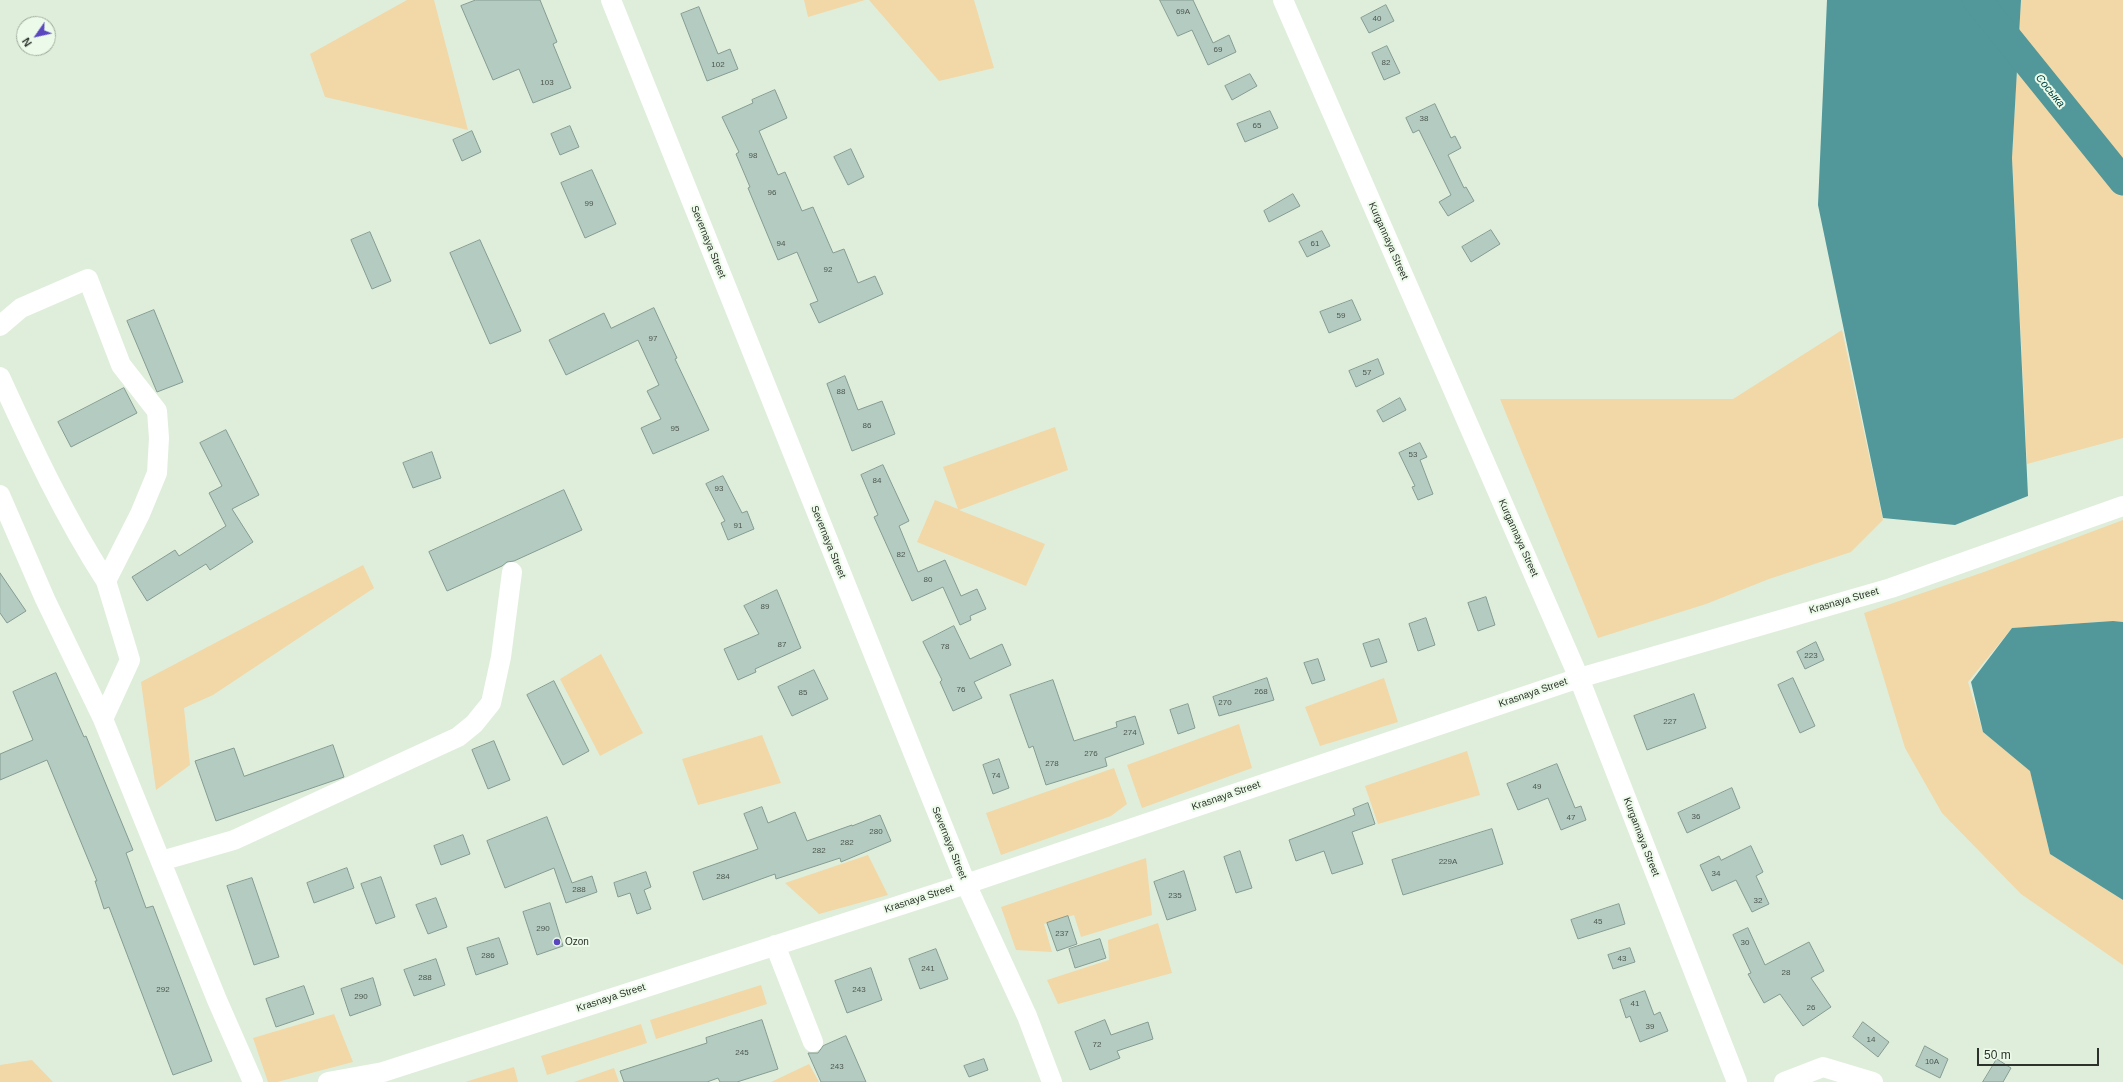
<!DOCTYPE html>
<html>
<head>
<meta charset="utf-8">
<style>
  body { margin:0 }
  #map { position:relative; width:2123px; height:1082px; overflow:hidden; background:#dfeedb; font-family:Helvetica,sans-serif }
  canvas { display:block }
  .north { position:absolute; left:16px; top:16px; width:40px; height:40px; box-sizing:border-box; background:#ecfbe9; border:1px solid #9fab9d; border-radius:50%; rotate:236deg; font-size:11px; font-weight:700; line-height:16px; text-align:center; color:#2c322b }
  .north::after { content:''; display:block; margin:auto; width:14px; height:18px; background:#5a47bf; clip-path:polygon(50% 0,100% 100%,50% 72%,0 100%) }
  .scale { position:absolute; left:1977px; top:1048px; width:122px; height:18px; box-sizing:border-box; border:2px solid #2c322b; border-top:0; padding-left:5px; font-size:12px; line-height:14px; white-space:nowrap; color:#2c322b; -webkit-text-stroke:3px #ecfbe9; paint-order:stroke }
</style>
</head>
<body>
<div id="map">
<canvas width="2123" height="1082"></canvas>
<div class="north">N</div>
<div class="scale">50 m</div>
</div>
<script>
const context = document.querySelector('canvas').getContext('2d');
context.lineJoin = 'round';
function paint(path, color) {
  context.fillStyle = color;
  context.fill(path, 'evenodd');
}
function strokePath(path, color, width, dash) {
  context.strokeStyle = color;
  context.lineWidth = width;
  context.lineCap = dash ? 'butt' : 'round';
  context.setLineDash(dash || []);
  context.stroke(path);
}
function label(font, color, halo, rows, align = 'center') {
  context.font = font + ' Helvetica,sans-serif';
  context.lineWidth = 4;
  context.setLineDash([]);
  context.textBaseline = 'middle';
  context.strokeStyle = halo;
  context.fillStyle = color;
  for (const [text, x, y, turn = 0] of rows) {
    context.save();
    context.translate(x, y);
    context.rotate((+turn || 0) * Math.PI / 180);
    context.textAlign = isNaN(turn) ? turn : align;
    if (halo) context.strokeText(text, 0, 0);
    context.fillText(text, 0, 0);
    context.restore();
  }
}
paint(new Path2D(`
  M407,0h27l34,130 -143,-33 -15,-43z
  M804,0h61l-57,17z
  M869,0h105l20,68 -55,13z
  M2021,0h102v438l-96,26 -15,-307z
  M1842,330l41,190 -32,32 -82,27 -63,25 -108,34 -98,-239h233z
  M1055,427l13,43 -109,40 86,34 -19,42 -109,-44 18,-42 23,9 -15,-42z
  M2123,520v102l-10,-1 -101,7 -44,54 15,50 47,38 20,84 73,46v65l-102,-71 -79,-81 -37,-65 -41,-135 120,-41z
  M363,565l11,23 -161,107 -29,13 6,57 -34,25 -15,-108z
  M601,654l42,79 -43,23 -40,-77z
  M1384,678l14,44 -78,24 -15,-39z
  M1239,724l13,44 -110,40 -15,-43z
  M762,735l19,48 -83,22 -16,-46z
  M1467,751l13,44 -102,29 -13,-38z
  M1114,768l13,36 -16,12 -110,39 -15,-42z
  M868,855l20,40 -69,19 -34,-31z
  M1146,858l6,57 -71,22 -7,-22 -30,9 8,28 -36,-2 -15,-43z
  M1158,923l14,50 -114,31 -11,-24 62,-20 -1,-20z
  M761,985l6,19 -111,35 -6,-19z
  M334,1014l19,48 -76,20h-9l-15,-44z
  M641,1024l6,19 -100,32 -6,-19z
  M32,1060l21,22h-53v-17z
  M809,1064l10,18h-48z
  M514,1067l4,15h-53z
  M614,1068l5,14h-45z`), '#f2d7a7');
paint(new Path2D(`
  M1827,0h194l-9,158 16,338 -73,29 -72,-7 -65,-313z
  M2113,621l10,1v278l-73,-46 -20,-83 -47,-39 -12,-50 41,-54z`), '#529799');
strokePath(new Path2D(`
  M1977,0l146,181`), '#529799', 29);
const building = new Path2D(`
  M476,0h64l17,42 -4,2 18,44 -38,15 -14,-34 -26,11 -32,-74z
  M1160,0h33l20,43 16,-8 7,17 -28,13 -16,-35 -14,6z
  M1386,5l8,16 -25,12 -8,-15z
  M699,7l19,47 12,-5 8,20 -31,12 -26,-67z
  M1387,46l13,27 -16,7 -12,-27z
  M1250,74l7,12 -25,14 -7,-14z
  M775,90l12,28 -28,13 19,44 7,-3 17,39 11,-4 20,46 11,-4 14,34 17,-7 8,18 -64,29 -9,-19 8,-3 -21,-49 -19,8 -30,-72 2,-1 -14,-33 3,-2 -17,-35 31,-14 -1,-3z
  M1435,104l16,34 4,-2 6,12 -13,7 16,33 2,-1 8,14 -26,15 -9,-14 12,-7 -32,-65 -6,3 -7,-15z
  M1270,111l8,17 -33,14 -8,-18z
  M570,126l9,21 -19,8 -9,-21z
  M472,131l9,21 -19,9 -9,-21z
  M851,149l13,28 -16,8 -14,-28z
  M592,170l24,54 -31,14 -24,-55z
  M1293,194l7,12 -31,16 -5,-11z
  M1491,230l9,14 -29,18 -9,-15z
  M1322,231l8,15 -23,11 -8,-15z
  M370,232l21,49 -19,8 -21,-49z
  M480,240l41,91 -31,13 -40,-91z
  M1352,300l9,20 -32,13 -9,-21z
  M654,308l23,50 -2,1 34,71 -56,24 -12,-26 20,-9 -14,-28 12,-6 -21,-45 -72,35 -17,-35 55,-27 7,15z
  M154,310l29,72 -26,10 -30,-71z
  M1378,359l6,15 -28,13 -7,-16z
  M845,376l13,34 24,-9 13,33 -43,17 -25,-67z
  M124,388l13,25 -66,34 -13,-25z
  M1400,398l6,12 -23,12 -6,-11z
  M226,430l33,65 -27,14 21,33 -43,28 -4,-6 -59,37 -15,-24 43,-27 4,6 47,-30 -17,-33 13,-7 -22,-43z
  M1420,443l7,14 -7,3 13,34 -15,6 -6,-13 3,-1 -16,-33z
  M432,452l9,26 -28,10 -10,-25z
  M883,465l26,56 -10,5 19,46 27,-12 16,36 16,-7 9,20 -16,7 1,4 -11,5 -17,-38 -31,14 -38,-84 4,-2 -17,-40z
  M723,476l19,37 5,-2 7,18 -26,11 -7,-17 4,-2 -19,-37z
  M564,490l18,40 -68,31 -7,1 -5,4 -55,25 -18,-39z
  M0,573l26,38 -19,12 -7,-10z
  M777,590l24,58 -46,21 1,3 -18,8 -14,-31 35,-15 -15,-28z
  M1486,597l9,28 -17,6 -10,-28z
  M1426,618l9,27 -17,6 -9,-27z
  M954,626l16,33 32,-15 9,21 -37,17 8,16 -29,13 -13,-29 2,-2 -19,-38z
  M1379,639l8,23 -16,5 -8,-23z
  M1816,642l8,18 -19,9 -8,-17z
  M1318,659l7,21 -13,4 -8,-21z
  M814,670l14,29 -36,17 -14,-29z
  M56,673l28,64 2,-1 47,114 -7,3 20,55 7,-2 59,155 -39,14 -64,-168 -5,2 -9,-28h2l-50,-121 -47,20v-26l33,-14 -20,-48z
  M1267,678l7,22 -55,16 -6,-19z
  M1793,678l22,48 -15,7 -22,-48z
  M1053,680l21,61 43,-14 -1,-5 19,-6 9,28 -39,14 2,8 -61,19 -13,-39 -4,2 -19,-53z
  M554,681l35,70 -26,14 -36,-70z
  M1694,694l12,34 -59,22 -13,-34z
  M1188,704l7,24 -17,6 -8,-24z
  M494,741l16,39 -22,9 -16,-39z
  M333,745l11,32 -128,44 -21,-60 39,-13 10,28z
  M999,759l10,29 -16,6 -10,-29z
  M1557,764l18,44 6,-2 5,14 -25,10 -13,-32 -30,12 -11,-26z
  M1732,788l8,20 -53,25 -9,-20z
  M1368,803l7,21 -23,8 11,32 -31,10 -8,-23 -28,10 -7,-21 66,-25 -2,-6z
  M762,807l6,16 27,-11 12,29 45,-16v1l28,-11 11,26 -50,21 -1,-4 -64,21 -1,-5 -72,26 -10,-28 65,-23 -14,-35z
  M547,817l25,66 20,-7 5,16 -31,11 -12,-35 -49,20 -18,-47z
  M1492,829l11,35 -100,31 -11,-35z
  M463,835l7,19 -29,11 -7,-19z
  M1751,846l12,26 -7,4 13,28 -17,8 -16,-32 -24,11 -12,-26 19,-9 2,4z
  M1240,851l12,37 -16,5 -12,-36z
  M347,868l7,20 -40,15 -7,-20z
  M1184,871l12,39 -29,10 -13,-38z
  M646,872l5,15 -7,3 7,19 -14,5 -7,-21 -12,4 -4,-14z
  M381,877l14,40 -19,7 -15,-40z
  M252,878l27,79 -25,8 -27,-79z
  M436,898l11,29 -19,7 -12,-29z
  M550,903l13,43 -26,9 -14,-43z
  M1619,904l6,20 -47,15 -7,-19z
  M1068,916l9,28 -20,7 -10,-28z
  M1748,928l17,37 44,-23 15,29 -13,7 20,29 -28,19 -23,-32 -16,9 -16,-29 3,-1 -18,-38z
  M499,938l9,26 -32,11 -9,-27z
  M1100,939l6,19 -31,10 -6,-19z
  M1630,948l5,14 -22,7 -5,-14z
  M936,949l12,30 -28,10 -11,-30z
  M436,959l9,26 -31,11 -10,-26z
  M871,968l11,32 -35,13 -12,-32z
  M373,978l8,27 -31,11 -9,-27z
  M304,986l10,28 -38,13 -10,-28z
  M1645,991l9,24 6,-3 8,19 -28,11 -10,-26 -4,2 -6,-18z
  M762,1020l16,49 -41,13h-17l-2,-4 -11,4h-83l-4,-11 87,-28 -1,-5z
  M1105,1020l6,15 37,-13 5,17 -36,12 3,7 -30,12 -15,-38z
  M1863,1022l26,20 -11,15 -25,-20z
  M846,1036l20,46h-45l-13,-29h10l5,-7z
  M1925,1046l23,13 -8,19 -24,-12z
  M984,1059l4,11 -19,7 -5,-11z
  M1997,1059l14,9 -8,14h-20z`);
paint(building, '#b3cbc1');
strokePath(building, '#859c92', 1);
strokePath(new Path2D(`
  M611,0l355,884 61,132 25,66
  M1283,0l296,678 158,404
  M0,326l21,-18 67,-29 33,86 36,46 2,27 -2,35 -17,41 -34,67 24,79 -27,59
  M0,377c32,70 64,139 106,204
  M0,495l45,104 58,120 114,281 36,82
  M161,861l73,-21 224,-103 16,-13 17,-21 10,-46 11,-85
  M775,945l38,97
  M328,1082l55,-10 583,-188 613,-206 312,-90 232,-82
  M1784,1082l39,-15 50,15`), '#fff', 20);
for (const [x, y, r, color] of [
  [557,942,4,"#5a47bf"]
]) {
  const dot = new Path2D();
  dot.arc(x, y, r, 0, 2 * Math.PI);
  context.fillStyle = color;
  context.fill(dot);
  strokePath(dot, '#ecfbe9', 1.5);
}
label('8px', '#4e5850', null, [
  ["69А",1183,12],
  ["40",1377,19],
  ["69",1218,50],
  ["82",1386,63],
  ["102",718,65],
  ["103",547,83],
  ["38",1424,119],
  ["65",1257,126],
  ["98",753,156],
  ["96",772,193],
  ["99",589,204],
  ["94",781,244],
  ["61",1315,244],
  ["92",828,270],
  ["59",1341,316],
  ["97",653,339],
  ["57",1367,373],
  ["88",841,392],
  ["86",867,426],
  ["95",675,429],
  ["53",1413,455],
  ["84",877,481],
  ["93",719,489],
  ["91",738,526],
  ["82",901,555],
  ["80",928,580],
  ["89",765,607],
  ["87",782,645],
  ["78",945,647],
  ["223",1811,656],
  ["76",961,690],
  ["268",1261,692],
  ["85",803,693],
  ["270",1225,703],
  ["227",1670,722],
  ["274",1130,733],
  ["276",1091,754],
  ["278",1052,764],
  ["74",996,776],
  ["49",1537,787],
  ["36",1696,817],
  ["47",1571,818],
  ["280",876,832],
  ["282",847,843],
  ["282",819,851],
  ["229А",1448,862],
  ["34",1716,874],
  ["284",723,877],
  ["288",579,890],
  ["235",1175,896],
  ["32",1758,901],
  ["45",1598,922],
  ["290",543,929],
  ["237",1062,934],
  ["30",1745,943],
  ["286",488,956],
  ["43",1622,959],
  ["241",928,969],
  ["28",1786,973],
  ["288",425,978],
  ["292",163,990],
  ["243",859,990],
  ["290",361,997],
  ["41",1635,1004],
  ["26",1811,1008],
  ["39",1650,1027],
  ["14",1871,1040],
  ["72",1097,1045],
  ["245",742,1053],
  ["10А",1932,1062],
  ["243",837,1067]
]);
label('10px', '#2c322b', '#ecfbe9', [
  ["Kurgannaya Street",1388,241,66],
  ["Severnaya Street",708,242,68],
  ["Kurgannaya Street",1518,538,66],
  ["Severnaya Street",828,542,68],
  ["Krasnaya Street",1844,601,-16],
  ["Krasnaya Street",1533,693,-19],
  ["Krasnaya Street",1226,796,-19],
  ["Kurgannaya Street",1641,837,69],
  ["Severnaya Street",949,843,68],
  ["Krasnaya Street",919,899,-18],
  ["Krasnaya Street",611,998,-18]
]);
label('10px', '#2c322b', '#ecfbe9', [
  ["Ozon",565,942]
], 'left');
label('italic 11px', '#004345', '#ecfbe9', [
  ["Сосыка",2050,91,51]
]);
</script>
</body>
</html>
